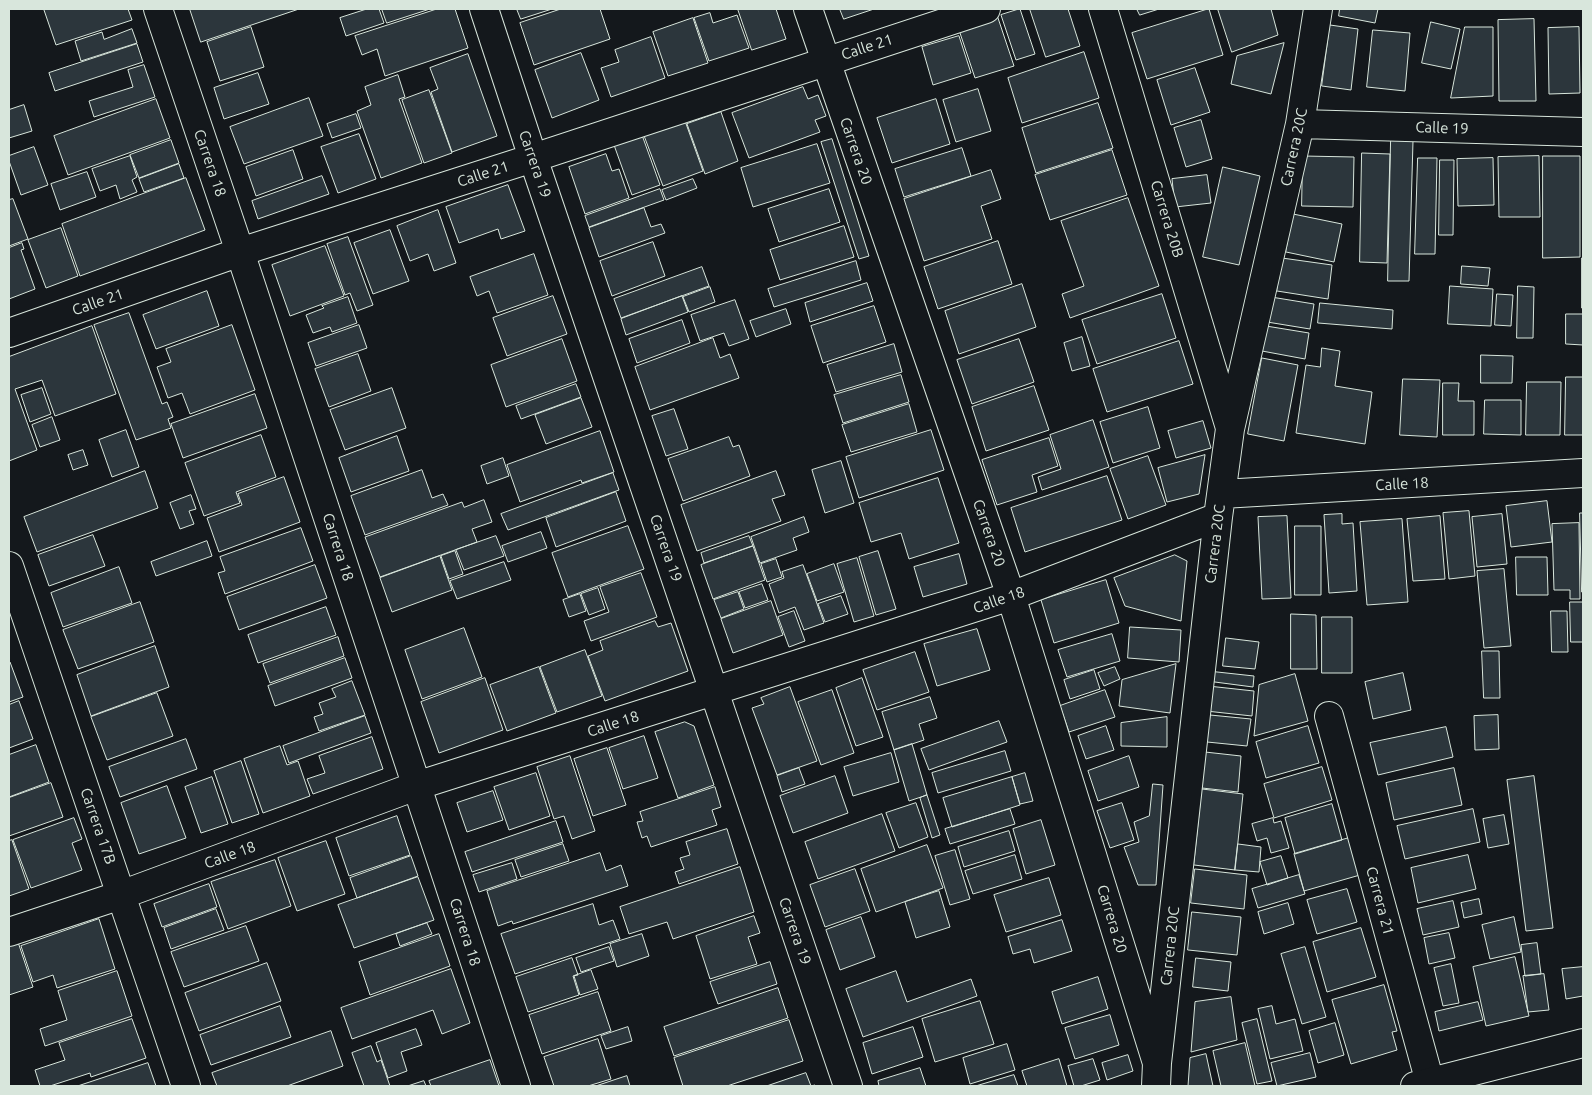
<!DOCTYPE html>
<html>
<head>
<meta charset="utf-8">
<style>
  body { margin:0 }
  #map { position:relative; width:1592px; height:1095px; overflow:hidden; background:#14181c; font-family:Ubuntu,sans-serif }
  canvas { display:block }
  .frame { position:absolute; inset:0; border:10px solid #d8e6dc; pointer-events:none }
</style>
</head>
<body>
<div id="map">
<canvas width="1592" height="1095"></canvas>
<div class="frame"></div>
</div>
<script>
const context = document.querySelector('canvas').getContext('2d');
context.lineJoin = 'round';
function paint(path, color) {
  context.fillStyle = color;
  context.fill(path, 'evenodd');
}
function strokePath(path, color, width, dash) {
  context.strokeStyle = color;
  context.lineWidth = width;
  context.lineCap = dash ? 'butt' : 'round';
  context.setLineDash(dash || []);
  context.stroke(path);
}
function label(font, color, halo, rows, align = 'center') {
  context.font = font + ' Ubuntu,sans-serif';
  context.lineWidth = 4;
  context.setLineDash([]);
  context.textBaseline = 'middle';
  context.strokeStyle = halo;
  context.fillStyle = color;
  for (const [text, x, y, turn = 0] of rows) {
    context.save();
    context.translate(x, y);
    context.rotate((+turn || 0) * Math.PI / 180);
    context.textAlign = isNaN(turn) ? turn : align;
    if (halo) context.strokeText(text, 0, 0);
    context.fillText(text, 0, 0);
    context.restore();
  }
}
const building = new Path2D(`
  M47,9h81l4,11 -76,25 -12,-35z
  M190,9h109l-98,33z
  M367,9h12l5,14 -38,13 -6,-18z
  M382,9h48l-43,14z
  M437,9h18l13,39 -83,28 -8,-27 -15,6 -7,-19z
  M517,9h35l-31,10z
  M561,9h39l10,30 -76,26 -14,-42z
  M738,9h38l10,30 -34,11z
  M840,9h34l-30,10z
  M1020,9l15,45 -19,6 -15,-45z
  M1030,9h38l12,37 -34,11z
  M1137,9h22l-19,6z
  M1209,9l14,46 -76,24 -15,-46z
  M1218,9h53l7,26 -46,17z
  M1340,9h38l-3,14 -36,-7z
  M710,13l3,10 24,-8 12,33 -40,13 -15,-43z
  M997,15l17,51 -39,12 -17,-51z
  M693,18l15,45 -40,13 -15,-44z
  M1534,19l2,82h-37l-1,-81z
  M1431,22l29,7 -9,40 -29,-6z
  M1330,25l28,4 -7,61 -29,-4z
  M251,27l13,40 -44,14 -13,-39z
  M1465,27h28v69l-42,2z
  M1579,27l1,66 -31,1 -1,-66z
  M132,29l5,14 -56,18 -6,-20 27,-9 2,7z
  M1373,30l37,3 -5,58 -38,-4z
  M959,36l12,37 -38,12 -11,-38z
  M651,37l14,41 -54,19 -10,-29 18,-6 -4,-12z
  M1284,43l-13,51 -40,-10 6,-28z
  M137,44l6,18 -88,29 -6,-18z
  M1084,52l15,46 -77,25 -14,-45z
  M581,53l18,47 -47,18 -17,-48z
  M468,54l29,82 -45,16 -21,-60 7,-3 -8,-21z
  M144,65l11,32 -61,20 -5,-16 44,-14 -5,-17z
  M1195,68l15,44 -39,13 -14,-45z
  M258,73l11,31 -45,15 -10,-31z
  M398,75l7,22 -6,2 23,64 -41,15 -24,-67 14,-6 -6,-18z
  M803,87l5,12 10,-4 8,21 -11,4 5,12 -71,26 -17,-45z
  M978,89l13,42 -35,11 -13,-42z
  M429,90l23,63 -28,10 -22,-63z
  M309,98l14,38 -79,28 -14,-37z
  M156,99l14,39 -102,37 -14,-39z
  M936,99l14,45 -58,19 -15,-45z
  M1098,103l15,45 -77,25 -14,-45z
  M24,105l8,26 -23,7v-28z
  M721,112l17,49 -33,13 -18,-50z
  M356,114l5,14 -29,10 -5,-14z
  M684,118l19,53 -40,15 -20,-53z
  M1201,120l11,39 -26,8 -12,-39z
  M359,134l17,45 -38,14 -17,-46z
  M642,135l18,50 -28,10 -18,-50z
  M832,139l37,117 -10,3 -38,-117z
  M171,140l8,23 -40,15 -9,-23z
  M1391,140l22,1 -4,140h-21z
  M817,144l13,39 -77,24 -12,-39z
  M34,147l14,38 -27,10 -12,-34v-5z
  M962,148l9,28 -67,21 -9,-28z
  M293,150l10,29 -47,17 -10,-29z
  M1112,150l15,45 -77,25 -15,-45z
  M1362,153l28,1 -3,109 -27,-1z
  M606,154l6,17 7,-2 10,29 -44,16 -16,-47z
  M130,156l7,21 -5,3 5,12 -17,7 -4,-14 -16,6 -8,-22z
  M1303,156l51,1 -1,50 -51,-1z
  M1539,156l1,61h-41l-1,-60z
  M1543,156h37v101l-37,1z
  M1418,158h19l-2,96h-20z
  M1493,158l1,47 -36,1 -1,-47z
  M1440,160h14l-1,75h-14z
  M179,164l5,14 -40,14 -5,-13z
  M1223,167l37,9 -21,89 -36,-8z
  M991,170l10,29 -20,7 11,33 -68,22 -20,-62z
  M87,172l9,25 -36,13 -9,-26z
  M1207,175l4,28 -36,4 -3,-28z
  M322,176l7,18 -71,25 -6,-18z
  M186,178l19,52 -125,46 -18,-52z
  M693,179l4,9 -31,12 -4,-10z
  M508,185l17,46 -24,8 -3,-10 -39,14 -13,-36z
  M660,189l4,11 -75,27 -4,-11z
  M829,189l11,33 -61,20 -11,-33z
  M1128,198l31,88 -89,32 -8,-24 22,-8 -23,-65z
  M13,199l15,40 -19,7v-46z
  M644,208l7,19 10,-3 4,9 -66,24 -10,-29z
  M438,210l18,53 -22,8 -6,-17 -18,7 -13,-35z
  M1293,214l49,10 -8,38 -48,-10z
  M844,226l10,31 -74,23 -10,-30z
  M61,228l17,48 -32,12 -18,-48z
  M390,230l19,51 -36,13 -19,-51z
  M348,237l25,68 -16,6 -7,-18 -5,2 -18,-51z
  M998,241l14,43 -74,25 -14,-42z
  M653,242l12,34 -53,20 -12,-35z
  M22,243l2,6 -3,1 14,39 -26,10v-51z
  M325,246l19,50 -54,20 -18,-51z
  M534,254l14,41 -51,18 -8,-22 -12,5 -7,-19z
  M1282,258l50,7 -4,34 -51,-8z
  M1582,258h1v50h-1z
  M856,261l5,19 -87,27 -6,-18z
  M1462,266l28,2 -2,18 -27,-2z
  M702,267l7,19 -88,32 -7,-19z
  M867,283l6,18 -63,21 -5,-19z
  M1022,284l14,43 -77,27 -14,-43z
  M1450,286l43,3 -2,37 -43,-2z
  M1518,286l16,1 -1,51h-16z
  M710,287l5,15 -26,10 -6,-15z
  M207,291l12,35 -63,23 -13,-34z
  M1162,294l14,44 -79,26 -15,-44z
  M1497,294l16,1 -2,31 -16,-1z
  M553,296l14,38 -60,22 -14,-38z
  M682,296l6,16 -62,23 -5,-16z
  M348,297l9,26 -25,9 -2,-5 -17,6 -7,-18 18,-7 -2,-2z
  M1271,297l43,7 -4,25 -43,-7z
  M735,300l14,39 -20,7 -5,-13 -24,8 -9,-26z
  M1320,303l73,7 -1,19 -74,-6z
  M874,306l12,36 -63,21 -12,-37z
  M786,309l5,15 -35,13 -6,-16z
  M129,313l33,91 5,-2 6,15 -5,2 3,9 -35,12 -42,-115z
  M1566,314h17v31l-17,-1z
  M682,320l8,23 -53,20 -8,-24z
  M232,325l23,65 -65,24 -8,-21 -14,5 -11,-31 14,-5 -5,-13z
  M359,325l8,23 -51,18 -8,-23z
  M92,326l24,68 -61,22 -13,-36 -27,9 22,61 -28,11v-104z
  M1266,326l43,7 -4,26 -43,-8z
  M1082,337l8,29 -18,5 -8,-28z
  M713,338l7,20 10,-4 9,24 -89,32 -15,-43z
  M562,339l15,42 -71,26 -15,-42z
  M1019,339l15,43 -62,22 -15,-44z
  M1179,341l14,43 -86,28 -14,-43z
  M894,344l8,28 -66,20 -9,-27z
  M1322,348l18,3 -5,35 37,6 -7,52 -69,-11 10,-68 14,2z
  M358,354l13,37 -42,16 -14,-38z
  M1481,355l32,1 -1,27h-31z
  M1262,358l36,7 -14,76 -36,-7z
  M901,375l8,27 -66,21 -9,-28z
  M1566,377h17v58h-18z
  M1403,379l37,1 -3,57 -37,-2z
  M1527,382h34l-1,53h-34z
  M1443,383h16l-1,18h16v34h-31z
  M576,384l5,13 -60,22 -5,-13z
  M1034,386l15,44 -63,21 -14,-44z
  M42,388l9,26 -21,8 -9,-27z
  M392,388l14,40 -61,22 -15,-40z
  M255,394l12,34 -84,30 -12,-34z
  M581,398l11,29 -46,17 -11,-29z
  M1485,400h36v35l-37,-1z
  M909,404l8,28 -66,20 -9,-27z
  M1148,407l12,41 -47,15 -13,-41z
  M674,409l14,40 -22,7 -14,-40z
  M52,417l8,23 -20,7 -8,-22z
  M1093,420l16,47 -67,23 -4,-13 23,-8 -11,-34z
  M1203,421l8,27 -35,10 -8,-27z
  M126,430l13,37 -27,10 -13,-37z
  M931,430l13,40 -85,28 -13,-41z
  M600,431l14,41 -32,11 -1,-3 -61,22 -13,-37z
  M261,435l15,42 -40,15 4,11 -36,13 -19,-53z
  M397,436l12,35 -58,21 -12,-34z
  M729,437l4,10 6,-2 11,31 -67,25 -15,-42z
  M1049,438l9,28 -26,9 5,17 -40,13 -15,-45z
  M83,450l5,15 -15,5 -5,-15z
  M1205,455l-6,39 -32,8 -9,-34z
  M1148,456l18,49 -38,14 -18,-50z
  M503,458l6,18 -22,8 -6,-18z
  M841,461l13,42 -29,10 -13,-43z
  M422,470l10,28 11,-4 5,11 -83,30 -14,-39z
  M145,471l13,37 -121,44 -13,-35z
  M776,471l9,24 -13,4 9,22 -84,30 -16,-46z
  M613,473l6,17 -111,40 -7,-16z
  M1107,476l15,44 -97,32 -14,-44z
  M284,477l16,45 -81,30 -12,-34 35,-13 -4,-11z
  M938,478l21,65 -50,16 -8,-26 -30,9 -12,-39z
  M616,492l10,29 -70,26 -10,-29z
  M191,495l5,14 -7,2 5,13 -14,5 -10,-26z
  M484,500l8,22 -20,7 5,13 -97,35 -15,-40 97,-35 2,5z
  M1547,501l5,41 -41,5 -5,-41z
  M1469,511l6,65 -26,3 -6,-66z
  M1580,513h3v79h-1z
  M1342,514v10l11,-1 4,68 -28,2 -5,-78z
  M1502,514l5,50 -30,3 -5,-50z
  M1287,516l4,82 -29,1 -4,-82z
  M1440,516l5,63 -32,2 -6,-62z
  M804,517l5,15 -16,6 4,12 -37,13 -9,-26z
  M1402,519l6,83 -41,3 -7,-83z
  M1579,523l1,76h-10v-9h-16l-2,-66z
  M628,526l16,43 -76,28 -16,-44z
  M1295,526h26v69h-26z
  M301,528l12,33 -88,33 -7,-21 7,-2 -5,-14z
  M541,532l6,16 -39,14 -6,-16z
  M93,535l12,31 -56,20 -11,-31z
  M496,536l8,20 -40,14 -8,-20z
  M749,536l4,10 -49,17 -3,-10z
  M207,541l5,15 -56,20 -5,-14z
  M753,546l12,34 -52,19 -12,-34z
  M455,551l8,23 -14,5 -8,-23z
  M878,551l18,58 -20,6 -17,-58z
  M959,554l8,30 -44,13 -9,-30z
  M1175,555l12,6 -6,60 -56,-15 -11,-28z
  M440,556l12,34 -60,22 -12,-34z
  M1516,557h31l1,38h-31z
  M857,558l17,58 -20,6 -17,-58z
  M776,559l6,18 -15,5 -6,-18z
  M504,562l7,18 -54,19 -7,-18z
  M834,564l10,28 -27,9 -10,-27z
  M315,565l12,33 -88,32 -12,-33z
  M803,565l21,58 -20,7 -9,-23 -16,6 -10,-29 15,-6 -2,-6z
  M119,567l13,36 -69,24 -12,-34z
  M1504,569l7,77 -27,2 -7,-77z
  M641,573l16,44 -66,24 -7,-20 25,-9 -9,-25z
  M1106,580l13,43 -65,20 -13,-43z
  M762,584l6,16 -23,8 -6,-16z
  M598,588l7,21 -16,6 -8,-21z
  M738,592l6,17 -23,9 -7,-18z
  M580,594l6,17 -17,6 -6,-17z
  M841,596l7,18 -23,8 -7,-18z
  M771,601l12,34 -50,18 -12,-34z
  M140,602l14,40 -76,27 -15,-39z
  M1570,602h13v40h-12z
  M326,607l10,28 -78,28 -10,-28z
  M794,611l11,30 -16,6 -11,-30z
  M1551,611h16l1,41h-16z
  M1291,614l25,1 1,54h-26z
  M1322,617h30v56h-30z
  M655,621l3,6 13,-4 17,48 -83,30 -17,-45 15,-6 -3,-9z
  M1130,627l51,3 -2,32 -51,-4z
  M464,628l18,49 -60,22 -17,-49z
  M977,629l13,41 -53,16 -13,-42z
  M1112,634l8,27 -53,16 -9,-27z
  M338,637l6,19 -74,27 -7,-19z
  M1226,638l33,4 -4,27 -32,-3z
  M155,646l14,41 -78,29 -14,-41z
  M585,650l17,46 -45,16 -17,-45z
  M1482,651h17l1,47h-16z
  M915,652l14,40 -52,18 -14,-40z
  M345,658l7,20 -77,28 -7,-20z
  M9,662h1l13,35 -14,5z
  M1176,664l-6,49 -51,-7 3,-26z
  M539,667l17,46 -49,18 -17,-46z
  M1115,667l5,12 -16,7 -6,-13z
  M1094,670l6,19 -30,10 -6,-19z
  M1208,671l46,5 -1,11 -46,-6z
  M1403,673l8,37 -38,9 -8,-37z
  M1295,674l13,47 -54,15 5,-51z
  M485,678l18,52 -64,23 -18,-51z
  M862,678l21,59 -27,9 -20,-58z
  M352,681l13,34 -46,16 -5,-14 9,-3 -4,-11 17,-6 -4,-8z
  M1208,686l46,5 -2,25 -46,-5z
  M790,687l27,74 -40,14 -25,-67 12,-4 -3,-6z
  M832,690l22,63 -33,12 -23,-63z
  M1105,690l10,27 -46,15 -9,-26z
  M157,693l16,43 -66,24 -16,-43z
  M930,697l7,21 -18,6 5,16 -30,10 -12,-38z
  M19,701l14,38 -24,9v-43z
  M1210,715l41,4 -4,27 -40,-4z
  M1498,715l1,34 -24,1 -1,-34z
  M365,716l6,17 -82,30 -6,-17z
  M1167,717v30l-46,-1v-23z
  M999,721l8,21 -78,28 -8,-21z
  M685,722l9,4 20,59 -36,13 -23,-66z
  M1106,726l8,24 -28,9 -8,-23z
  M1308,726l11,37 -53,15 -10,-36z
  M1446,727l7,30 -75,18 -8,-32z
  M644,736l14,42 -35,11 -14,-41z
  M372,737l11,32 -70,25 -6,-15 18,-6 -6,-17z
  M186,739l11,30 -77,28 -11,-30z
  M912,744l15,51 -18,6 -15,-51z
  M36,745l13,37 -40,15v-42z
  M280,746l7,19 11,-4 12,35 -47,17 -19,-54z
  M607,748l19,57 -33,11 -19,-57z
  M1005,751l6,20 -73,22 -6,-20z
  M1205,752l36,4 -3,36 -36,-4z
  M891,753l8,29 -46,14 -9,-29z
  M570,756l25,75 -23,8 -8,-23 -10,3 -17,-52z
  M1129,756l10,31 -41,14 -10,-30z
  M241,761l18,53 -27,9 -18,-52z
  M1322,767l10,33 -58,18 -10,-34z
  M799,768l6,16 -23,8 -5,-16z
  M1454,768l8,37 -68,15 -8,-37z
  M536,773l14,43 -41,14 -15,-43z
  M1025,773l8,28 -13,3 -8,-27z
  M835,776l13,37 -55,20 -13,-37z
  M1534,776l19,152 -27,3 -19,-151z
  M212,777l16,47 -27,9 -16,-46z
  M1012,777l8,28 -68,22 -9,-29z
  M51,783l12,34 -54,19v-38z
  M1153,784l10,1 -7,100h-18l-14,-38 15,-5 -5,-20 15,-6z
  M167,786l19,52 -47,16 -18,-51z
  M715,787l6,20 -9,3 5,15 -66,22 -4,-11 -5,2 -5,-16 6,-1 -3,-9z
  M1202,789l41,5 -8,76 -41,-5z
  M493,791l10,29 -36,12 -10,-29z
  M927,795l13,40 -8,3 -12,-40z
  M916,803l12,34 -29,11 -13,-35z
  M1122,803l12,37 -24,8 -13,-37z
  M1332,804l10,36 -47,14 -10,-36z
  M1010,809l5,15 -65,20 -5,-15z
  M1473,809l7,33 -75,17 -8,-33z
  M882,814l13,37 -77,28 -13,-37z
  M1504,815l5,29 -21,4 -5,-29z
  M397,816l13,39 -61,21 -13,-38z
  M74,818l8,21 -10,4 10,27 -51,18 -18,-48z
  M1273,818l1,5 7,-2 8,27 -18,5 -4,-15 -10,3 -5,-17z
  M1041,820l14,45 -29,9 -13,-45z
  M556,821l7,21 -91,30 -7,-20z
  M727,829l11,35 -59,20 -4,-12 9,-3 -4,-11 10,-3 -4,-13z
  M1009,831l6,20 -51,16 -6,-20z
  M1349,838l11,37 -56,16 -10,-37z
  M12,840l17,49 -20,7v-55z
  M326,841l19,53 -48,17 -19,-53z
  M563,844l6,17 -48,16 -6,-17z
  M1238,844l23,3 -2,25 -24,-2z
  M927,845l16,43 -67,24 -15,-43z
  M955,850l15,49 -20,6 -15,-49z
  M600,853l6,18 15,-6 7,21 -115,38 -1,-3 -14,5 -11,-35z
  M1015,855l7,24 -49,15 -8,-23z
  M1468,855l8,34 -58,14 -7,-35z
  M411,856l7,20 -61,22 -7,-20z
  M1281,856l7,22 -21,7 -7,-23z
  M275,860l16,46 -63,23 -17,-47z
  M512,863l5,16 -38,13 -6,-17z
  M740,867l14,45 -81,27 -6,-17 -38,12 -9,-27z
  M855,869l15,42 -45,16 -15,-42z
  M1195,869l52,6 -3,34 -53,-6z
  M1299,875l6,19 -47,14 -6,-19z
  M418,877l16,43 -80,28 -16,-43z
  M1049,878l12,37 -55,17 -12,-37z
  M209,884l8,23 -55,20 -8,-23z
  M1347,889l10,33 -40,12 -10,-34z
  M939,891l11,36 -34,11 -11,-36z
  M1479,899l3,15 -18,4 -3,-15z
  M1453,901l6,26 -36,8 -6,-26z
  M1288,903l6,21 -30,10 -6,-22z
  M593,904l6,21 14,-5 7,19 -105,35 -14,-40z
  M216,909l8,21 -53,19 -7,-21z
  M1192,912l49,5 -4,38 -49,-5z
  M754,916l6,17 -12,4 9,27 -47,15 -14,-43z
  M861,917l14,40 -35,13 -14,-40z
  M1514,917l7,35 -31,7 -8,-34z
  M99,919l16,50 -58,19 -4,-13 -20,7 -12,-36z
  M1062,920l10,31 -38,12 -4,-14 -17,5 -5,-17z
  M427,923l5,11 -32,12 -4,-12z
  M246,926l13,35 -75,26 -13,-35z
  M1361,928l15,49 -49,15 -14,-50z
  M1449,933l6,25 -26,6 -5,-26z
  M439,934l11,32 -80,29 -11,-33z
  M642,934l7,22 -32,11 -7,-23z
  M18,942l15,45 -24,8v-49z
  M1537,943l4,31 -16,2 -4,-31z
  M609,947l5,14 -33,11 -5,-14z
  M1305,947l21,70 -24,7 -21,-70z
  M1515,957l14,59 -43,10 -13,-59z
  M572,958l6,17 -5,1 6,19 -51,17 -12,-35z
  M1196,958l35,4 -3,29 -35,-4z
  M770,962l7,22 -59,20 -8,-22z
  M267,963l14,38 -82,30 -14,-38z
  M1451,964l8,39 -16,3 -9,-38z
  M1583,967v29l-17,3 -4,-30z
  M451,969l19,54 -28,11 -9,-24 -81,29 -11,-31z
  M591,970l7,19 -18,6 -6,-19z
  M117,971l15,45 -87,30 -5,-17 27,-9 -9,-29z
  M896,971l11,31 64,-23 6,17 -114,41 -17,-48z
  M1544,974l5,36 -21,2 -5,-36z
  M1098,977l10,32 -46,15 -10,-32z
  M1384,985l13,46 -5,1 5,18 -46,14 -19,-64z
  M778,988l10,30 -114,38 -10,-29z
  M598,992l13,39 -69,23 -13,-39z
  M1231,997l6,43 -46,12 4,-50z
  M980,1001l14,43 -59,18 -13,-43z
  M1478,1002l5,18 -44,11 -4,-19z
  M280,1006l11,31 -80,28 -11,-30z
  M1272,1006l4,18 19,-5 8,32 -33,8 -12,-50z
  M1110,1015l9,30 -44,14 -10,-31z
  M132,1019l14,39 -55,19 -1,-4 -40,13h-10l-5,-16 30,-10 -6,-17z
  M1257,1019l15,62 -15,3 -15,-61z
  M789,1020l14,41 -76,25h-44l-9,-28z
  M1335,1023l9,32 -26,8 -9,-32z
  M628,1027l4,14 -26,8 -5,-13z
  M913,1027l10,30 -51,17 -9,-31z
  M416,1029l6,16 -21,7 6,19 -19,7 -12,-35z
  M331,1031l12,35 -56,20h-70l-5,-13z
  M598,1039l13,40 -23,7h-34l-10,-29z
  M1245,1043l10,43h-34l-8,-35z
  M1007,1044l8,26 -45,14 -7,-26z
  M371,1046l6,16 4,-2 9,26h-26l-12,-33z
  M1310,1053l6,24 -39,9 -6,-23z
  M1206,1054l7,32h-25l2,-28z
  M1128,1055l5,16 -26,9 -5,-17z
  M1059,1059l8,27h-40l-5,-15z
  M1093,1059l7,21 -19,6h-7l-6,-20z
  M490,1060l9,26h-68l-2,-5z
  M148,1063l8,23h-78z
  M920,1068l6,18h-47l-1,-5z
  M806,1073l5,13 4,-1v1h-48z
  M1014,1075l4,11h-42z
  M627,1076l3,10h-34z
  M424,1081l2,5h-18z`);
paint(building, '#2c363c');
strokePath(building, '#d8e6dc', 1);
const minor = new Path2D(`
  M158,9l82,243 276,834
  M484,9l49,149 315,928
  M808,9l203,587 146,467
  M1103,9l127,419
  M1300,124l283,8
  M9,333l231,-81 293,-94 453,-149
  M1222,494l361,-21
  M9,566l177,520
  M1329,716l102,370
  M9,932l112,-37 295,-109 595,-190 207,-79
  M1156,1086l1,-23 61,-546 12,-88 70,-305 18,-115`);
const major = new Path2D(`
  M1415,1086l168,-43`);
strokePath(minor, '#d8e6dc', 30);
strokePath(major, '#d8e6dc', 30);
strokePath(minor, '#14181c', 28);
strokePath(major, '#14181c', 28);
label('15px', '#d8e6dc', '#14181c', [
  ["Calle 21",867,47,-18],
  ["Calle 19",1442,128,2],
  ["Carrera 20C",1294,147,-78],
  ["Carrera 20",856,151,71],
  ["Carrera 18",210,163,71],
  ["Carrera 19",535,164,71],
  ["Calle 21",483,174,-18],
  ["Carrera 20B",1167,219,73],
  ["Calle 21",98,302,-19],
  ["Calle 18",1402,484,-3],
  ["Carrera 20",989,533,71],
  ["Carrera 20C",1215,544,-83],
  ["Carrera 18",338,547,72],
  ["Carrera 19",666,548,71],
  ["Calle 18",999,600,-19],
  ["Calle 18",613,724,-18],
  ["Carrera 17B",98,826,71],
  ["Calle 18",230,855,-20],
  ["Carrera 21",1380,901,75],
  ["Carrera 20",1112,919,73],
  ["Carrera 19",795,931,71],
  ["Carrera 18",465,932,72],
  ["Carrera 20C",1170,946,-84]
]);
</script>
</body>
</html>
